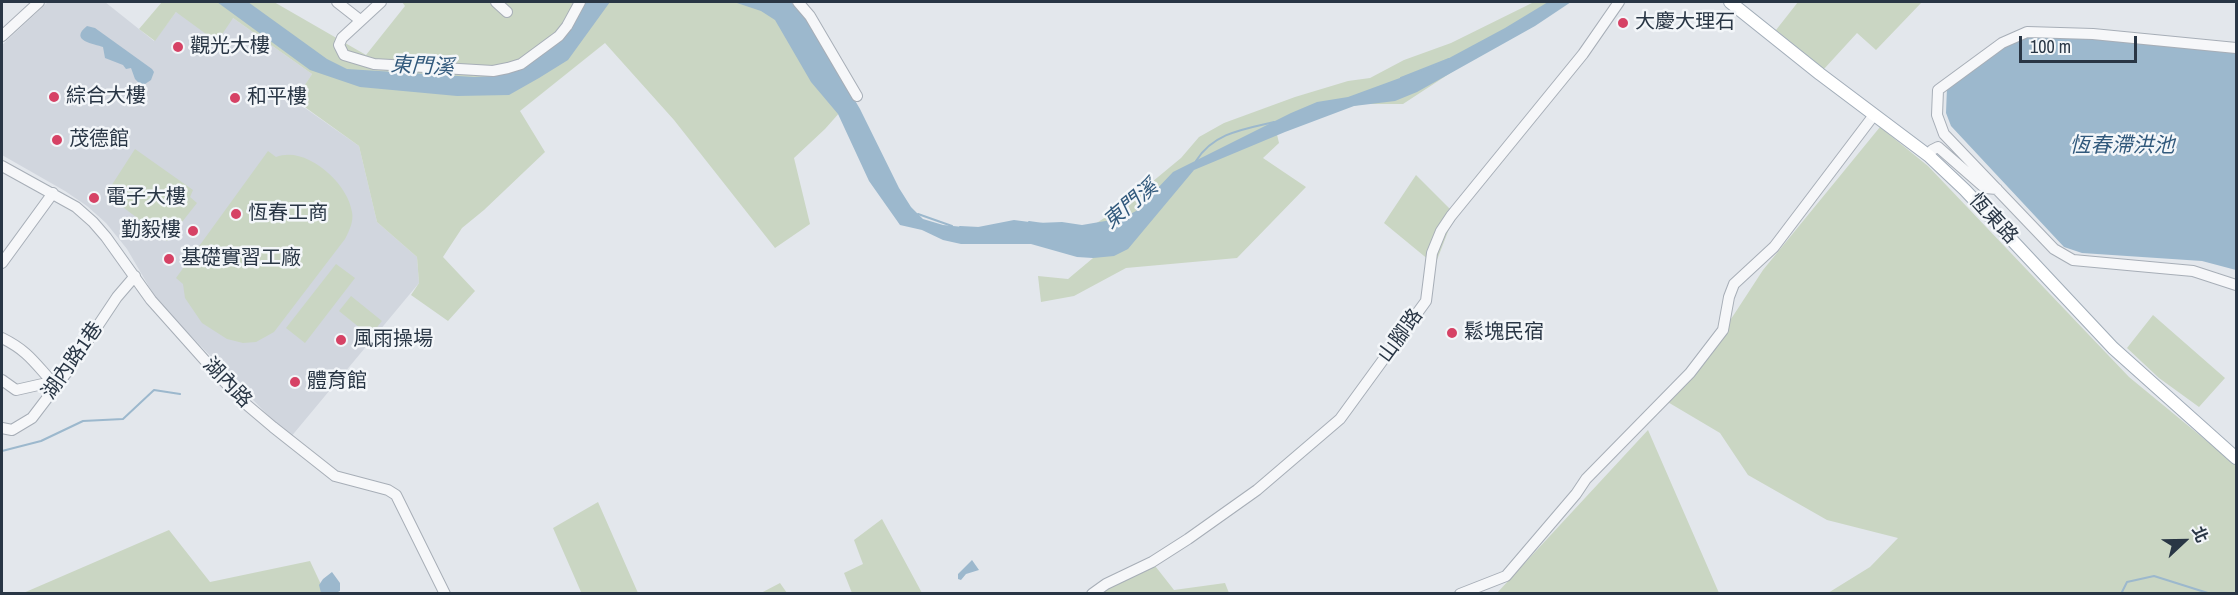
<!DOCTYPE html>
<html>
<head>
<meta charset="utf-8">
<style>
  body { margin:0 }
  #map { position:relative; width:2238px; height:595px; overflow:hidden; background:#e3e7ec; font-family:"Archivo Narrow","Noto Sans TC",sans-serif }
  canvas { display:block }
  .frame { position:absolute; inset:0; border:3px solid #293645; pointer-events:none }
  .north { position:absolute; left:2154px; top:511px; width:60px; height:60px; -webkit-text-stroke:4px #f3f6f9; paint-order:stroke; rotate:68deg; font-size:16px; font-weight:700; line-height:24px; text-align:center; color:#293645 }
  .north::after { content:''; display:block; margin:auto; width:21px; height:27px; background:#293645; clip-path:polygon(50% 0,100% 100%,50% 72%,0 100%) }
  .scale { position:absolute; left:2019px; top:36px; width:118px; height:27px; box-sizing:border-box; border:3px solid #293645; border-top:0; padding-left:8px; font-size:18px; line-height:21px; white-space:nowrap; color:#293645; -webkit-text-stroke:4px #f3f6f9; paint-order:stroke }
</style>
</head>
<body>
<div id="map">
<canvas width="2238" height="595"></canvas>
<div class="frame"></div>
<div class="north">北</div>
<div class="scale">100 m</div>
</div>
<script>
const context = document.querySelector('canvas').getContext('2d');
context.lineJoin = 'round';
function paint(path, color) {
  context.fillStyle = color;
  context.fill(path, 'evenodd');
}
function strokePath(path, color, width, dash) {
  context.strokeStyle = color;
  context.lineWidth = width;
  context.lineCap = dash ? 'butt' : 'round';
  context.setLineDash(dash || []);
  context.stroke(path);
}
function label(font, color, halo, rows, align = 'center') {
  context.font = font + ' "Archivo Narrow","Noto Sans TC",sans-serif';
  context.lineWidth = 5;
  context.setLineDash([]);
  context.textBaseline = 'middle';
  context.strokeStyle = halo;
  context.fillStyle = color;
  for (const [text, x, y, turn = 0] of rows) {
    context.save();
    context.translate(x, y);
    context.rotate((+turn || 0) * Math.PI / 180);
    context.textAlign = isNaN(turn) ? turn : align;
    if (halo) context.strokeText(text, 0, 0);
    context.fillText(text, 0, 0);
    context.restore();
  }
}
paint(new Path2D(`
  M48,2h57l49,39 22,-29 57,6 79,56 -17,27 64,45 18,76 40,35 2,26 -129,155 -132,-136 -31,-53 -21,-26 -19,-17 -22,-15 -63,-36v-110z`), '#d1d6de');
paint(new Path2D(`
  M162,2h112l92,53 39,-49 -3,-4h367l80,100 -24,27 -31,29 16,66 -35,24 -101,-128 -69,-77 -85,68 25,41 -61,58 -22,18 -19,29 32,34 -27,30 -37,-26 8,-12 -2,-26 -40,-35 -18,-76 -64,-46 17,-26 -79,-56 -16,24 -41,-30 -21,29 -16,-12z
  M1534,2h11l9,9 -99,59 -52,34h-40l-89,18 5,21 -16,15 43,29 -69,71 -111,10 -52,28 -33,6 -3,-26 30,3 37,-31 -10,-24 28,-18 58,-48 18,-21 25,-14 71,-26 53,-16 22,-3 34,-18 47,-17z
  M1798,2h124l-46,48 -19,-17 -33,36 -48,-39z
  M1880,127l48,39 201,211 107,88v128h-408l42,-26 28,-29 -71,-18 -79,-45 -28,-42 -54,-32 36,-43 31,-42 30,-46z
  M135,149l58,41 -3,7 7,6 -30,38 -61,-47z
  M268,151l8,6c30,-12 72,26 76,55 2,9 -3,19 -7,27l-71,93 -18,10 -13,1 -16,-4 -25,-16 -17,-25 -2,-14 -7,-6z
  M1416,175l41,41 -8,13 -14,36 -51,-42z
  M336,264l19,14 -50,65 -19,-15z
  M351,296l31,25 -12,15 -31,-25z
  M2153,315l72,63 -26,29 -40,-29 -32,-30z
  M1648,430l71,163h-222z
  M598,502l40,91h-58l1,-1 -28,-64z
  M882,519l40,74h-70l-8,-20 19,-9 -9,-24z
  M169,530l41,52 100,-21 15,32 -304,1z
  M1152,562l22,28 51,-7 4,10 -132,1z
  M780,583l7,10h-26z`), '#cad6c3');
paint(new Path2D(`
  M217,2h31l79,57 20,10 127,8 20,-1 54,-25 8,-8 26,-41h28l-42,58 -29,18 -30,17 -52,1 -97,-9 -50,-17z
  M734,2h57l17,19 52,88 39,79 12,19 12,12 20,6 30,3 41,-8 23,3 25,-1 20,3 41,-7 13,-7 37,-39 118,-59 26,-11 31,-5 90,-33 67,-36 43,-26h23l-36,24 -118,66 -22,9 -41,5 -69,26 -91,38 -66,79 -14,7 -21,2 -16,-1 -46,-13h-70l-18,-4 -21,-10 -22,-5 -31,-44 -31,-67 -27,-32 -36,-62 -14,-9z
  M87,26l8,2 57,41 2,3 -3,8 -9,6 -7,-7 -4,-11 -5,1 -3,-4 -18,-7 -2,-11c-8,-3 -35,-6 -16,-21z
  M2033,31l203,17v222l-34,-9 -120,-8 -18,-6 -113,-121 -5,-13 1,-26 67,-52z
  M972,560l7,10 -13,4 -5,6 -3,-1v-5z
  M332,572l8,11v8l-4,2h-15l-2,-8 4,-6z`), '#9cb8cd');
strokePath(new Path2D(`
  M1401,78l48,-19
  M1196,161c17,-28 48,-32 78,-39
  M918,214l34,12
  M1029,222l14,2
  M960,227l19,1
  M2,451l39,-10 42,-20 40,-2 31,-29 26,4
  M2121,594l6,-12 27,-6 57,18`), '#9cb8cd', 2);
const minor = new Path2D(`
  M337,2l23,18
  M381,2l-39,36 -3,7 5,10 30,9 119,7 15,-3 13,-4 38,-28 8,-10 13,-24
  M496,2l11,10
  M798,2l12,14 47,80
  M2,36l37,-34
  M2236,48l-143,-14 -66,-2 -25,11 -64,47 -1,25 7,19 110,115 19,11 120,11 43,14
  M1929,156l3,-6 6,-3 47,41 12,1
  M2,166l74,41 17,15 13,15 45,63 66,74 30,31 26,22 62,49 53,14 8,5 49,99
  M2,263l51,-70
  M2,338c28,14 33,26 54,48l-9,-3 -31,7 -14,-10
  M2,428l10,2 20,-12 35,-46 50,-75 18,-21
  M1092,594l14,-10 46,-22 36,-23 69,-49 83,-71 86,-118 6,-48 9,-22 10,-15 132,-162 36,-52
  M1460,594l46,-18 70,-82 10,-15 104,-106 33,-43 6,-33 5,-13 40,-37 100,-132`);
const major = new Path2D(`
  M1730,2l90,72 109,82 36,34 148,158 123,110`);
strokePath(minor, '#a7aeb7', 12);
strokePath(major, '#a1acb8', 14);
strokePath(minor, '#f6f7f9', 10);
strokePath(major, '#fff', 12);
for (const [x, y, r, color] of [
  [1623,23,6,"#d64265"],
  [178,47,6,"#d64265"],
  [54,97,6,"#d64265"],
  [235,98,6,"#d64265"],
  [57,140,6,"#d64265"],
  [94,198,6,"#d64265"],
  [236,214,6,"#d64265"],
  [193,231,6,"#d64265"],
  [169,259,6,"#d64265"],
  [1452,333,6,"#d64265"],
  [341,340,6,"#d64265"],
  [295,382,6,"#d64265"]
]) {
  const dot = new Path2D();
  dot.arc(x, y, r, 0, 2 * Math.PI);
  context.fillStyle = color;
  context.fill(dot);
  strokePath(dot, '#f3f6f9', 2);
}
label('20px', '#293645', '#f3f6f9', [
  ["大慶大理石",1635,23],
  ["觀光大樓",190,47],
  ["綜合大樓",66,97],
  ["和平樓",247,98],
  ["茂德館",69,140],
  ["電子大樓",106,198],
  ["恆春工商",248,214],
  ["勤毅樓",181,231,"right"],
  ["基礎實習工廠",181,259],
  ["鬆塊民宿",1464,333],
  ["風雨操場",353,340],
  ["體育館",307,382]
], 'left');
label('20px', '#293645', '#f3f6f9', [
  ["恆東路",1993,219,47],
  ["山腳路",1401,336,-54],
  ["湖內路1巷",73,361,-55],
  ["湖內路",227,383,46]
]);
label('italic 21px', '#31597c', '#f3f6f9', [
  ["東門溪",422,67,3],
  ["恆春滯洪池",2122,146],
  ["東門溪",1131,205,-40]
]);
</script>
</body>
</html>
